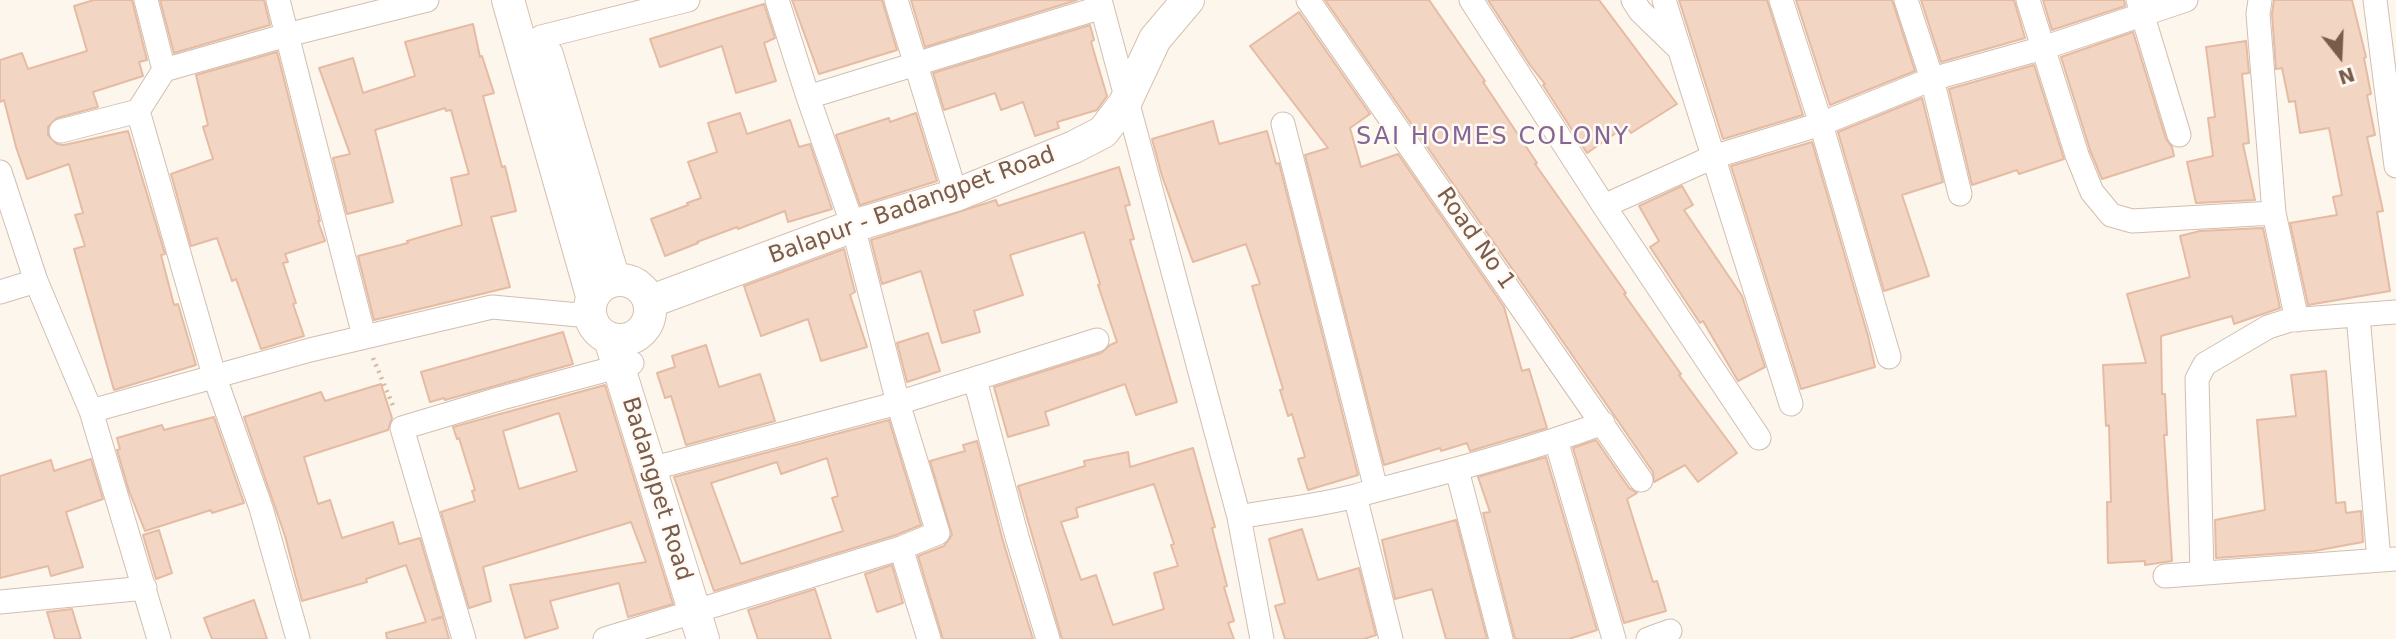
<!DOCTYPE html>
<html>
<head>
<meta charset="utf-8">
<style>
  body { margin:0 }
  #map { position:relative; width:2396px; height:639px; overflow:hidden; background:#fdf6ec; font-family:"DejaVu Sans",sans-serif }
  canvas { display:block }
  .north { position:absolute; left:2305px; top:21px; width:70px; height:70px; -webkit-text-stroke:5px #fffaf3; paint-order:stroke; rotate:162deg; font-size:19px; font-weight:700; line-height:28px; text-align:center; color:#7a5c4d }
  .north::after { content:''; display:block; margin:auto; width:24px; height:32px; background:#7a5c4d; clip-path:polygon(50% 0,100% 100%,50% 72%,0 100%) }
</style>
</head>
<body>
<div id="map">
<canvas width="2396" height="639"></canvas>
<div class="north">N</div>
</div>
<script>
const context = document.querySelector('canvas').getContext('2d');
context.lineJoin = 'round';
function paint(path, color) {
  context.fillStyle = color;
  context.fill(path, 'evenodd');
}
function strokePath(path, color, width, dash) {
  context.strokeStyle = color;
  context.lineWidth = width;
  context.lineCap = dash ? 'butt' : 'round';
  context.setLineDash(dash || []);
  context.stroke(path);
}
function label(font, color, halo, rows, align = 'center') {
  context.font = font + ' "DejaVu Sans",sans-serif';
  context.lineWidth = 5;
  context.setLineDash([]);
  context.textBaseline = 'middle';
  context.strokeStyle = halo;
  context.fillStyle = color;
  for (const [text, x, y, turn = 0] of rows) {
    context.save();
    context.translate(x, y);
    context.rotate((+turn || 0) * Math.PI / 180);
    context.textAlign = isNaN(turn) ? turn : align;
    if (halo) context.strokeText(text, 0, 0);
    context.fillText(text, 0, 0);
    context.restore();
  }
}
const building = new Path2D(`
  M94,0h38l15,60 -8,2 4,14 -50,16 5,15 -41,11 -9,9v8l9,9 7,1 64,-14 37,123 -4,1 13,50 4,-1 18,61 -82,25 -40,-141 11,-3 -10,-31 8,-2 -14,-49 -42,15 -11,-32 -12,-47 -4,2v-42l22,-7 6,16 59,-18 -13,-45z
  M160,0h104l6,25 -96,28z
  M792,0h90l15,50 -78,24z
  M911,0h166l-152,47z
  M1325,0h104l56,81 -2,1 54,81 -2,1 91,129 -2,1 57,80 -2,1 58,78 -39,29 -13,-17 -31,17 -1,-10 -37,-54z
  M1488,0h111l78,104 -46,29 -5,-7 -39,27 -44,-68 2,-1 -15,-19z
  M1679,0h88l36,115 -80,24z
  M1796,0h96l23,71 -85,34z
  M1921,0h93l11,38 -84,24z
  M2043,0h81l1,6 -73,24z
  M2274,0h78l14,57 -2,1 7,36 -4,1 8,40 -8,2 16,74 -6,1 13,79 -82,14 -18,-82 47,-8 -4,-18 9,-2 -13,-67 -29,5 -5,-32 -6,1 -7,-34 -6,1 -4,-55z
  M764,4l11,34 -11,5 12,38 -40,12 -14,-47 -62,21 -10,-28z
  M1299,12l71,102 -20,14 11,39 37,-13 106,153 18,64 7,-2 18,59 -77,23 -3,-8 -26,8 -1,-3 -56,17 -79,-310 23,-7 -78,-102z
  M473,24l7,33 2,-1 12,37 -11,3 19,71 3,-1 11,45 -25,6 19,70 -136,33 -16,-64 50,-13 -1,-2 55,-16 -11,-47 18,-4 -18,-64 -5,1 -1,-3 -70,22 18,72 -46,12 -14,-56 17,-4 -31,-86 34,-10 10,35 52,-17 -10,-34z
  M1090,25l4,15 -3,2 16,54 -10,14 -40,12 2,6 -24,8 -12,-34 -22,8 -6,-17 -51,17 -11,-37z
  M2133,32l33,107 6,8 2,9 -72,23 -12,-29 -29,-93z
  M2246,41l3,32 -7,1 7,69 -6,1 12,56 -59,3 -9,-41 26,-6 -5,-38 7,-1 -9,-70z
  M277,52l43,169h-2l7,20 -40,13 3,8 -5,1 13,40 -3,1 11,32 -43,13 -25,-70 -4,2 -15,-43 -26,8 -20,-72 42,-15 -10,-32 5,-2 -12,-50z
  M2034,65l30,94 -45,15 -2,-4 -45,15 -23,-96z
  M1922,98l21,84 -41,13 27,81 -45,15 -46,-159z
  M740,113l7,21 43,-14 9,27 11,-3 22,65 -44,13 -3,-11 -47,18 -1,-2 -40,15 1,1 -33,13 -14,-37 37,-14 -1,-2 14,-5 -13,-36 29,-10 -9,-29z
  M916,113l21,68 -77,24 -24,-70 53,-17 1,4z
  M1213,121l6,23 48,-13 9,33 3,-1 79,312 -50,15 -10,-31 7,-2 -13,-43 -4,2 -8,-26 3,-1 -31,-103 8,-2 -14,-40 -53,18 -31,-86 -10,-37z
  M1812,142l56,194 7,31 -74,22 -70,-223z
  M1119,167l11,38 -5,1 9,33 -4,1 47,162 -41,13 -11,-31 -80,28 4,13 -41,12 -14,-50 107,-34 9,-8 7,-3 -19,-57 2,-1 -16,-52 -74,23 13,40 -49,16 6,21 -38,11 -21,-72 -39,13 -11,-44 125,-40 2,6z
  M1682,186l11,19 -9,5 58,86 23,71 -27,14 -35,-60 -3,2 -50,-76 9,-6 -20,-35z
  M2263,228l17,80 -46,16 -2,-8 -71,20 1,58h3l2,41h-3l8,126 -27,4v-4l-37,2 -1,-61h4l-2,-77 -3,1 -3,-61 43,-2 -19,-69 63,-17 -10,-41 20,-5z
  M844,249l11,43 -5,3 17,52 -46,14 -13,-42 -47,17 -17,-50z
  M563,332l10,32 -128,36 -1,-2 -14,4 -9,-30z
  M928,333l12,38 -33,11 -10,-39z
  M706,345l13,42 41,-13 15,47 -89,24 -15,-49 -6,2 -8,-25 18,-6 -3,-11z
  M2326,371l10,132 9,-1 1,11 15,-2 2,31 -49,9 -98,7 -1,-38 50,-10 -8,-90 39,-4 -5,-41z
  M381,384l11,34 -4,12 -84,27 14,47 12,-4 12,38 51,-16 6,22 21,-6 23,78 -11,4 11,-3 6,22h-62l-1,-6 40,-11 -20,-57 -40,14 1,3 -65,19 -17,-65 -41,-119 77,-25 4,9z
  M605,385l68,219 -45,13 -9,-34 -69,18 8,27 -33,10 -15,-53 136,-23 -15,-40 -148,45 8,34 -22,7 -28,-96 34,-11 -3,-10 3,-1 -16,-52 -2,1 -4,-12zM559,413l18,58 -58,18 -16,-58z
  M214,417l30,86 -32,10 -1,-3 -66,21 -16,-40 -12,-41 3,-1 -3,-11 45,-13 2,5z
  M889,420l32,105 -25,10 -182,56 -40,-114zM827,458l11,38 -6,2 11,33 -102,33 -30,-81 66,-21 4,12z
  M1596,440l33,48 8,5 -10,6 26,83 4,-1 9,30 -42,12 -51,-175z
  M977,441l26,100 30,98h-90l-25,-83 26,-10 8,-11 -22,-74 35,-10 -2,-6z
  M1193,448l22,79 -3,1 15,58 -3,1 10,34 -6,2 6,16h-172l-44,-153 67,-20 -1,-5 44,-9 2,15zM1154,484l20,60 -3,1 7,21 -24,7 10,36 -51,16 -17,-50 -15,5 -20,-58 17,-5 -2,-9z
  M1546,457l51,173 -28,9h-54l-32,-126 7,-1 -12,-35z
  M91,459l12,40 -37,13 17,55 -32,9 -3,-10 -48,12v-102l51,-16 3,11z
  M1456,520l31,119h-41l-14,-50 -37,10 -13,-59z
  M1302,529l16,51 41,-12 17,67 -12,4h-79l-10,-33 10,-3 -16,-64z
  M159,530l13,43 -16,6 -13,-44z
  M892,565l11,38 -26,9 -12,-38z
  M815,589l16,50h-73l-10,-29z
  M254,600l13,39h-55l-8,-21z
  M72,609l9,30h-26l-8,-27z`);
paint(building, '#f3d5c3');
strokePath(building, '#e6bba3', 2);
const street = new Path2D(`
  M146,0l18,70
  M278,0l86,336
  M896,0l60,195
  M1100,0l139,517
  M1308,0l333,480
  M1471,0l133,206 155,232
  M1633,0l7,11 37,36
  M1664,0l127,404
  M1781,0l40,124 68,233
  M1906,0l26,79 28,115
  M2028,0l49,155 15,37 19,23 21,6 142,-8
  M2138,0l41,135
  M2260,0l-2,14 16,199 23,107
  M2375,0l21,166
  M541,37l147,-37
  M808,97l294,-90
  M138,111l76,264 47,133 37,131
  M1283,124l93,365
  M61,131l77,-20 26,-41 123,-35 140,-35
  M0,172l36,109 55,130 68,228
  M1604,206l109,-49 108,-33 111,-45 111,-31 143,-48
  M0,292l36,-11
  M2358,315l21,245
  M975,380l42,157 31,102
  M91,411l219,-61 182,-43 98,9
  M1556,440l58,199
  M650,469l248,-66 199,-63
  M1457,470l44,169
  M1355,496l36,143
  M901,548l28,91
  M2202,573l-5,-194 8,-15 63,-37 22,-7 106,-8
  M2165,576l231,-17
  M0,602l145,-14
  M464,639l-62,-211 100,-30 130,-35
  M605,639l296,-91 37,-15 -40,-130 -45,-177 -45,-129 -31,-97
  M1262,639l-23,-122c38,-7 78,-11 116,-21 83,-22 167,-43 248,-73
  M1648,639l22,-8`);
const secondary = new Path2D(`
  M508,0l84,296
  M547,55l67,225
  M590 310a30 30 0 1 1 60 0a30 30 0 1 1-60 0Z
  M649,302l204,-76 103,-31 118,-48 29,-15 22,-29 30,-64 33,-39
  M610,339l93,300`);
strokePath(street, '#d1beb0', 25);
strokePath(secondary, '#d6c0b0', 34);
strokePath(new Path2D(`
  M373,358l21,50`), '#d9b8a5', 4.5, [2, 5]);
strokePath(street, '#fff', 23);
strokePath(secondary, '#fff', 32);
label('23px', '#7a5c4d', '#fffaf3', [
  ["Balapur - Badangpet Road",912,206,-20],
  ["Road No 1",1475,239,55],
  ["Badangpet Road",656,489,73]
]);
context.letterSpacing = '2px';
label('24px', '#846695', '#fffaf3', [
  ["SAI HOMES COLONY",1493,138]
]);
context.letterSpacing = '0px';
</script>
</body>
</html>
